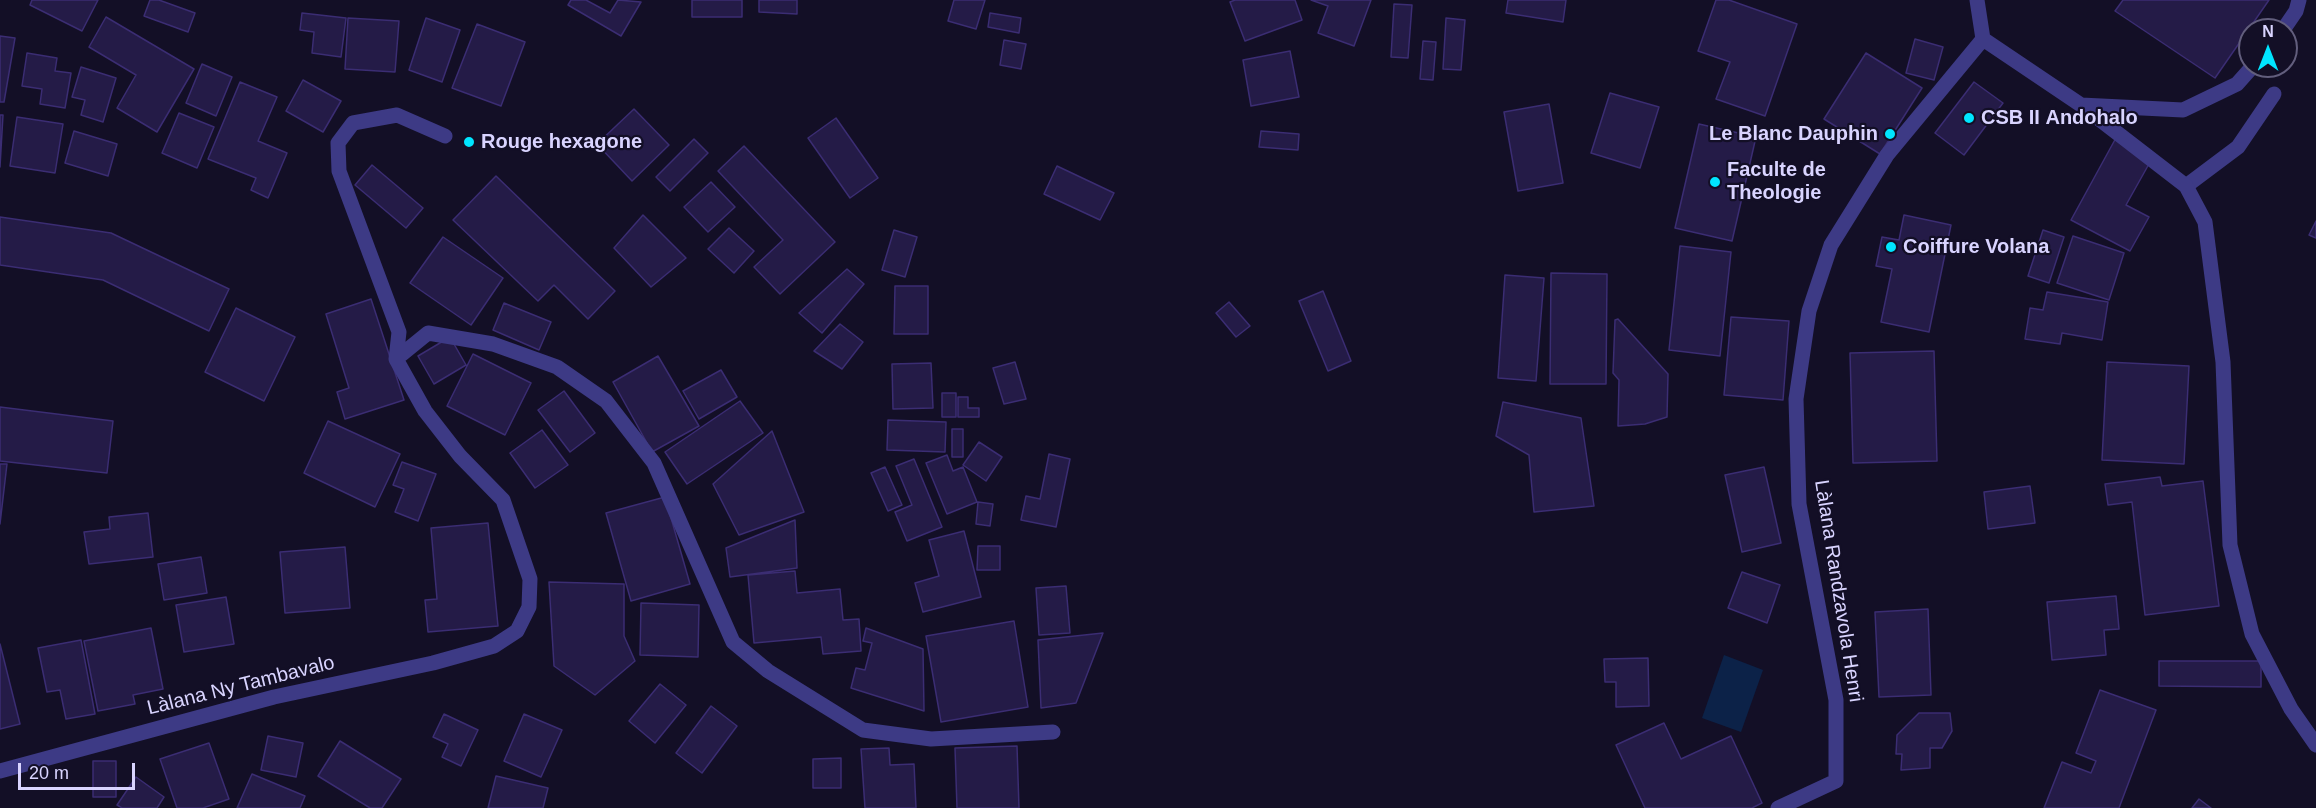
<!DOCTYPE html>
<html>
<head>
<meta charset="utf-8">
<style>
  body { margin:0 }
  #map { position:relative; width:2316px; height:808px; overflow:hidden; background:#130f26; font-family:Arial,sans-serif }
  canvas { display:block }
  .north { position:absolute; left:2238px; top:18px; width:60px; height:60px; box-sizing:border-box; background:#130f26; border:2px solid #625e7d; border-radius:50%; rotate:0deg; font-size:16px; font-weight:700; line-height:24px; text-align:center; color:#d9d4ff }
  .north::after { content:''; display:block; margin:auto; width:21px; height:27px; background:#00e5ff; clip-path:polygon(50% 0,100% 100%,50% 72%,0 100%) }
  .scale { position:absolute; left:18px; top:763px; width:117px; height:27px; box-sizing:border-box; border:3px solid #d9d4ff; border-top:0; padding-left:8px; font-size:18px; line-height:21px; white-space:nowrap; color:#d9d4ff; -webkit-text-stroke:4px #130f26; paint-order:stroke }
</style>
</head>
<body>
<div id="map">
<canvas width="2316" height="808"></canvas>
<div class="north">N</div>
<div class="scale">20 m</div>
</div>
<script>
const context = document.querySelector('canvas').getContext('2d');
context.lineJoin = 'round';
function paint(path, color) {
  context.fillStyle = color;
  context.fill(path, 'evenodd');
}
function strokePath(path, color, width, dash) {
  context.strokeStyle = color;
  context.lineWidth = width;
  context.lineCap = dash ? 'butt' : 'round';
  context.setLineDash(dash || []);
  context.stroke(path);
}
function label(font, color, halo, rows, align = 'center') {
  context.font = font + ' Arial,sans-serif';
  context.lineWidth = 4.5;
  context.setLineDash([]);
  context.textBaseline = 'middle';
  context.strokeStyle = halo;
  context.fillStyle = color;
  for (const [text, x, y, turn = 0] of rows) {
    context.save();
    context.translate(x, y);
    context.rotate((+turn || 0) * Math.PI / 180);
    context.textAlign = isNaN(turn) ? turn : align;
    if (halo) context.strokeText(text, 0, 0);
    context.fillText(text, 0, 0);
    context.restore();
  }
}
paint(new Path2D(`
  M1724,655l39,15 -22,62 -39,-14z`), '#0c2248');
const building = new Path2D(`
  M32,0h66l-16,31 -52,-26z
  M150,0h9l36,13 -7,19 -44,-16z
  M571,0h15l24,13 8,-13 23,2 -20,34 -53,-31z
  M692,0h50v17h-50z
  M759,0h38v14l-38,-2z
  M954,0h31l-9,29 -28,-8z
  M1235,0h60l7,20 -57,21 -15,-39z
  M1311,0h60l-17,46 -36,-13 10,-27z
  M1508,0h58l-3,22 -57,-9z
  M1716,0h13l68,24 -32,92 -49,-17 14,-37 -32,-11z
  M2123,0h146l-54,78 -100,-67z
  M1394,4l18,1 -4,53 -17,-1z
  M302,13l44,5 -5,39 -29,-4 2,-21 -14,-2z
  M990,13l31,5 -2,15 -31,-6z
  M106,17l88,52 -37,63 -40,-24 19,-33 -47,-28z
  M348,18l51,3 -4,51 -50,-3z
  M426,18l34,12 -18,52 -33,-12z
  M1446,18l19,2 -4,50 -18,-1z
  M477,24l48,18 -24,64 -49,-18z
  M0,36l15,2 -11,64h-4z
  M1915,39l28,8 -9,33 -28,-7z
  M1004,40l22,4 -5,25 -21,-4z
  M1423,41l13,1 -3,38 -13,-1z
  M1290,51l9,46 -48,9 -8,-46z
  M27,53l30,5 -2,13 16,2 -6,35 -25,-4 2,-15 -20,-3z
  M1866,53l56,35 -42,66 -56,-35z
  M202,64l30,13 -16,39 -30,-13z
  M81,67l35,11 -13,44 -22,-7 4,-15 -13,-3z
  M303,80l38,21 -18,31 -37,-21z
  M240,82l37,15 -19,44 29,12 -19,45 -17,-8 5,-12 -48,-19z
  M1974,82l29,21 -39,52 -29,-22z
  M1610,93l49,14 -19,61 -49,-15z
  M1549,104l14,79 -45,8 -14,-79z
  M634,109l35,36 -37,36 -35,-37z
  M179,113l35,14 -17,41 -35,-15z
  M0,115h3l-3,52z
  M17,117l46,7 -8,49 -45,-7z
  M836,118l42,60 -28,20 -42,-60z
  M1699,124l57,13 -24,104 -57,-13z
  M74,131l43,13 -9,32 -43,-13z
  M1261,131l38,3 -1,16 -39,-3z
  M2117,136l37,19 -28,50 23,12 -19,34 -59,-31z
  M694,139l14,14 -38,38 -14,-14z
  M744,146l91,96 -55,52 -26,-27 29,-27 -65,-69z
  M372,165l51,43 -17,20 -51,-43z
  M1057,166l57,27 -14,27 -56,-26z
  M496,176l119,115 -27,28 -34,-34 -16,16 -85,-81z
  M711,182l24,25 -27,25 -24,-25z
  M643,215l43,43 -35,29 -37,-39z
  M1904,215l47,10 -22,107 -48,-10 11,-53 -16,-3 6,-29 17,3z
  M0,217l111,16 118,56 -20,42 -106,-51 -103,-15z
  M2316,221v17l-7,-3z
  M729,228l25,23 -20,22 -26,-24z
  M894,230l23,7 -12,40 -23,-7z
  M2043,230l21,7 -15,46 -21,-7z
  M2073,236l51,17 -15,47 -52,-17z
  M443,237l60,41 -32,47 -61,-42z
  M1680,246l51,6 -11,104 -51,-6z
  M847,269l17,15 -42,49 -23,-20z
  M1551,273l56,1 -1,110h-56z
  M1505,275l39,3 -8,103 -38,-3z
  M895,286h33v48h-34z
  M1323,291l28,70 -23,10 -29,-70z
  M2047,292l61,10 -6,38 -40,-7 -2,11 -35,-5 5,-31 13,2z
  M371,299l33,101 -59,19 -8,-27 12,-4 -23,-74z
  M1229,302l21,24 -14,11 -20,-24z
  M504,303l47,19 -12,28 -46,-20z
  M236,308l59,29 -31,64 -59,-29z
  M1731,317l58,4 -6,79 -59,-5z
  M1618,319l50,55 -1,43 -22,7 -27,2 1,-46 -6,-7 2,-53z
  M840,324l23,18 -21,27 -28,-18z
  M450,337l16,28 -32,19 -16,-28z
  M1934,351l3,110 -84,2 -3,-110z
  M473,354l58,29 -26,52 -58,-29z
  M658,356l41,70 -47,26 -39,-70z
  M1015,362l11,37 -22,5 -11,-36z
  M2107,362l82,4 -5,98 -82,-4z
  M931,363l2,45 -40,1 -1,-45z
  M721,370l16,27 -38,22 -16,-28z
  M564,391l31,42 -25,19 -32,-42z
  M942,393h14v24h-14z
  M958,397h10v11h11v9h-21z
  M740,401l23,32 -76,51 -22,-32z
  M1503,402l78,16 13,88 -60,6 -5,-57 -33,-19z
  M0,407l113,14 -6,52 -107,-12z
  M888,420l58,2 -1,30 -58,-2z
  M328,421l72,33 -25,53 -71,-34z
  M952,429h11v28h-11z
  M542,430l26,35 -33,23 -25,-35z
  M772,431l32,81 -65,23 -26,-51z
  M979,442l23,15 -16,24 -23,-16z
  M1049,454l21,5 -14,68 -35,-7 5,-24 14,3z
  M947,455l6,16 10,-4 14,35 -30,12 -21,-51z
  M914,459l28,68 -35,14 -12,-29 17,-7 -16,-39z
  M402,462l34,12 -18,47 -23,-9 9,-23 -11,-4z
  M0,464h7l-7,60z
  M885,467l17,38 -14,6 -17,-38z
  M1764,467l17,76 -39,9 -17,-77z
  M2160,477l2,9 41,-5 16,125 -74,9 -13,-113 -24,3 -3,-21z
  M2030,486l5,37 -47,6 -4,-37z
  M665,497l25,87 -59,17 -25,-88z
  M978,502l15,2 -3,22 -14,-2z
  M148,513l5,44 -64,7 -5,-32 26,-3 -1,-12z
  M795,520l2,48 -67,9 -4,-29z
  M488,523l10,103 -70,6 -3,-32 12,-1 -6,-71z
  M964,531l17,66 -58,15 -8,-29 24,-7 -10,-36z
  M978,546h22v24h-23z
  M345,547l5,61 -65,5 -5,-61z
  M201,557l6,36 -43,7 -6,-36z
  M795,571l2,22 43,-4 3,31 16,-1 2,32 -38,3 -2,-17 -67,6 -6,-68z
  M1742,572l38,13 -13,38 -39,-15z
  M549,582l75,2v52l11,25 -40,34 -41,-29z
  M1066,586l4,47 -31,2 -3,-47z
  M2116,596l3,33 -15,1 2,25 -54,5 -5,-58z
  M226,597l8,47 -50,8 -8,-47z
  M641,603l58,2 -1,52 -58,-2z
  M1928,609l3,86 -52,2 -4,-85z
  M1014,621l14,86 -87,15 -15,-86z
  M151,628l12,61 -30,6 2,9 -37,7 -14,-70z
  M866,628l57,21 1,62 -73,-23 5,-20 9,2 7,-27 -9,-2z
  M1103,633l-27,70 -35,5 -3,-68z
  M81,640l14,74 -29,5 -6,-29 -13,2 -9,-44z
  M0,644l20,80 -20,5z
  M1648,658l1,48 -33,1v-25h-11l-1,-23z
  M2159,661h102v26l-102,-1z
  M660,684l26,21 -31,38 -26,-22z
  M2100,690l56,20 -37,98h-75l18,-46 29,11 5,-12 -20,-8z
  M711,706l26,20 -35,47 -26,-20z
  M1919,713h31l2,18 -10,17h-12v20l-29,2 1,-16h-6l1,-19z
  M444,714l34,16 -17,36 -19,-9 6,-13 -15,-7z
  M524,714l38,16 -21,47 -37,-16z
  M1664,723l17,36 50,-23 31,67 -10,5h-107l-29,-63z
  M268,736l35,7 -7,34 -35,-7z
  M340,741l61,38 -19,29h-12l-52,-32z
  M209,743l20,56 -26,9h-26l-17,-49z
  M1017,746l2,62h-62l-2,-60z
  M889,748l1,17 24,-1 2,44h-51l-4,-59z
  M841,758v30h-28v-29z
  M93,761h23v36h-23z
  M252,774l53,22 -5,12h-63z
  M496,776l52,12 -5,20h-55z
  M136,777l28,20 -7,11h-35l-5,-3z
  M2199,799l12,9h-19z`);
paint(building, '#241b47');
strokePath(building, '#3b2d73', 1.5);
strokePath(new Path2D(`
  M2186,186l52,-39 36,-53`), '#3d3a85', 15);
strokePath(new Path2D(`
  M1977,0l6,39
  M2283,30l13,-19 3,-11
  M1983,39l98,66 105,81 19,36 18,140 7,183 22,89 39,75 25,36
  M2081,105l102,5 54,-26 16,-18
  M396,359l32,-26 65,11 64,23 49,34 48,62 79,179 35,29 95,59 68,9 122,-7
  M0,771l274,-74 159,-34 61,-17 23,-15 12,-24 1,-28 -27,-79 -43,-44 -35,-45 -29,-52 3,-27 -60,-161 -1,-28 15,-20 44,-8 48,21
  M1778,808l58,-27v-81l-37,-196 -3,-105 13,-88 22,-66 56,-90 96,-116`), '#3d3a85', 15);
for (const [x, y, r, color] of [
  [1969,118,6,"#00e5ff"],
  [1890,134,6,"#00e5ff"],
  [469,142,6,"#00e5ff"],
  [1715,182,6,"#00e5ff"],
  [1891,247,6,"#00e5ff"]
]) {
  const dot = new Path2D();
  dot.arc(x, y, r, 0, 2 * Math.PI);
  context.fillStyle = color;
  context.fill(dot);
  strokePath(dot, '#130f26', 2);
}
label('bold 20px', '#d9d4ff', '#130f26', [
  ["CSB II Andohalo",1981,118],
  ["Le Blanc Dauphin",1878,134,"right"],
  ["Rouge hexagone",481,142],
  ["Faculte de",1727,170],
  ["Theologie",1727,193],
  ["Coiffure Volana",1903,247]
], 'left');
label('20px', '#d9d4ff', '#130f26', [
  ["Làlana Randzavola Henri",1838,591,81],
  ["Làlana Ny Tambavalo",241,686,-14]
]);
</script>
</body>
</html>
